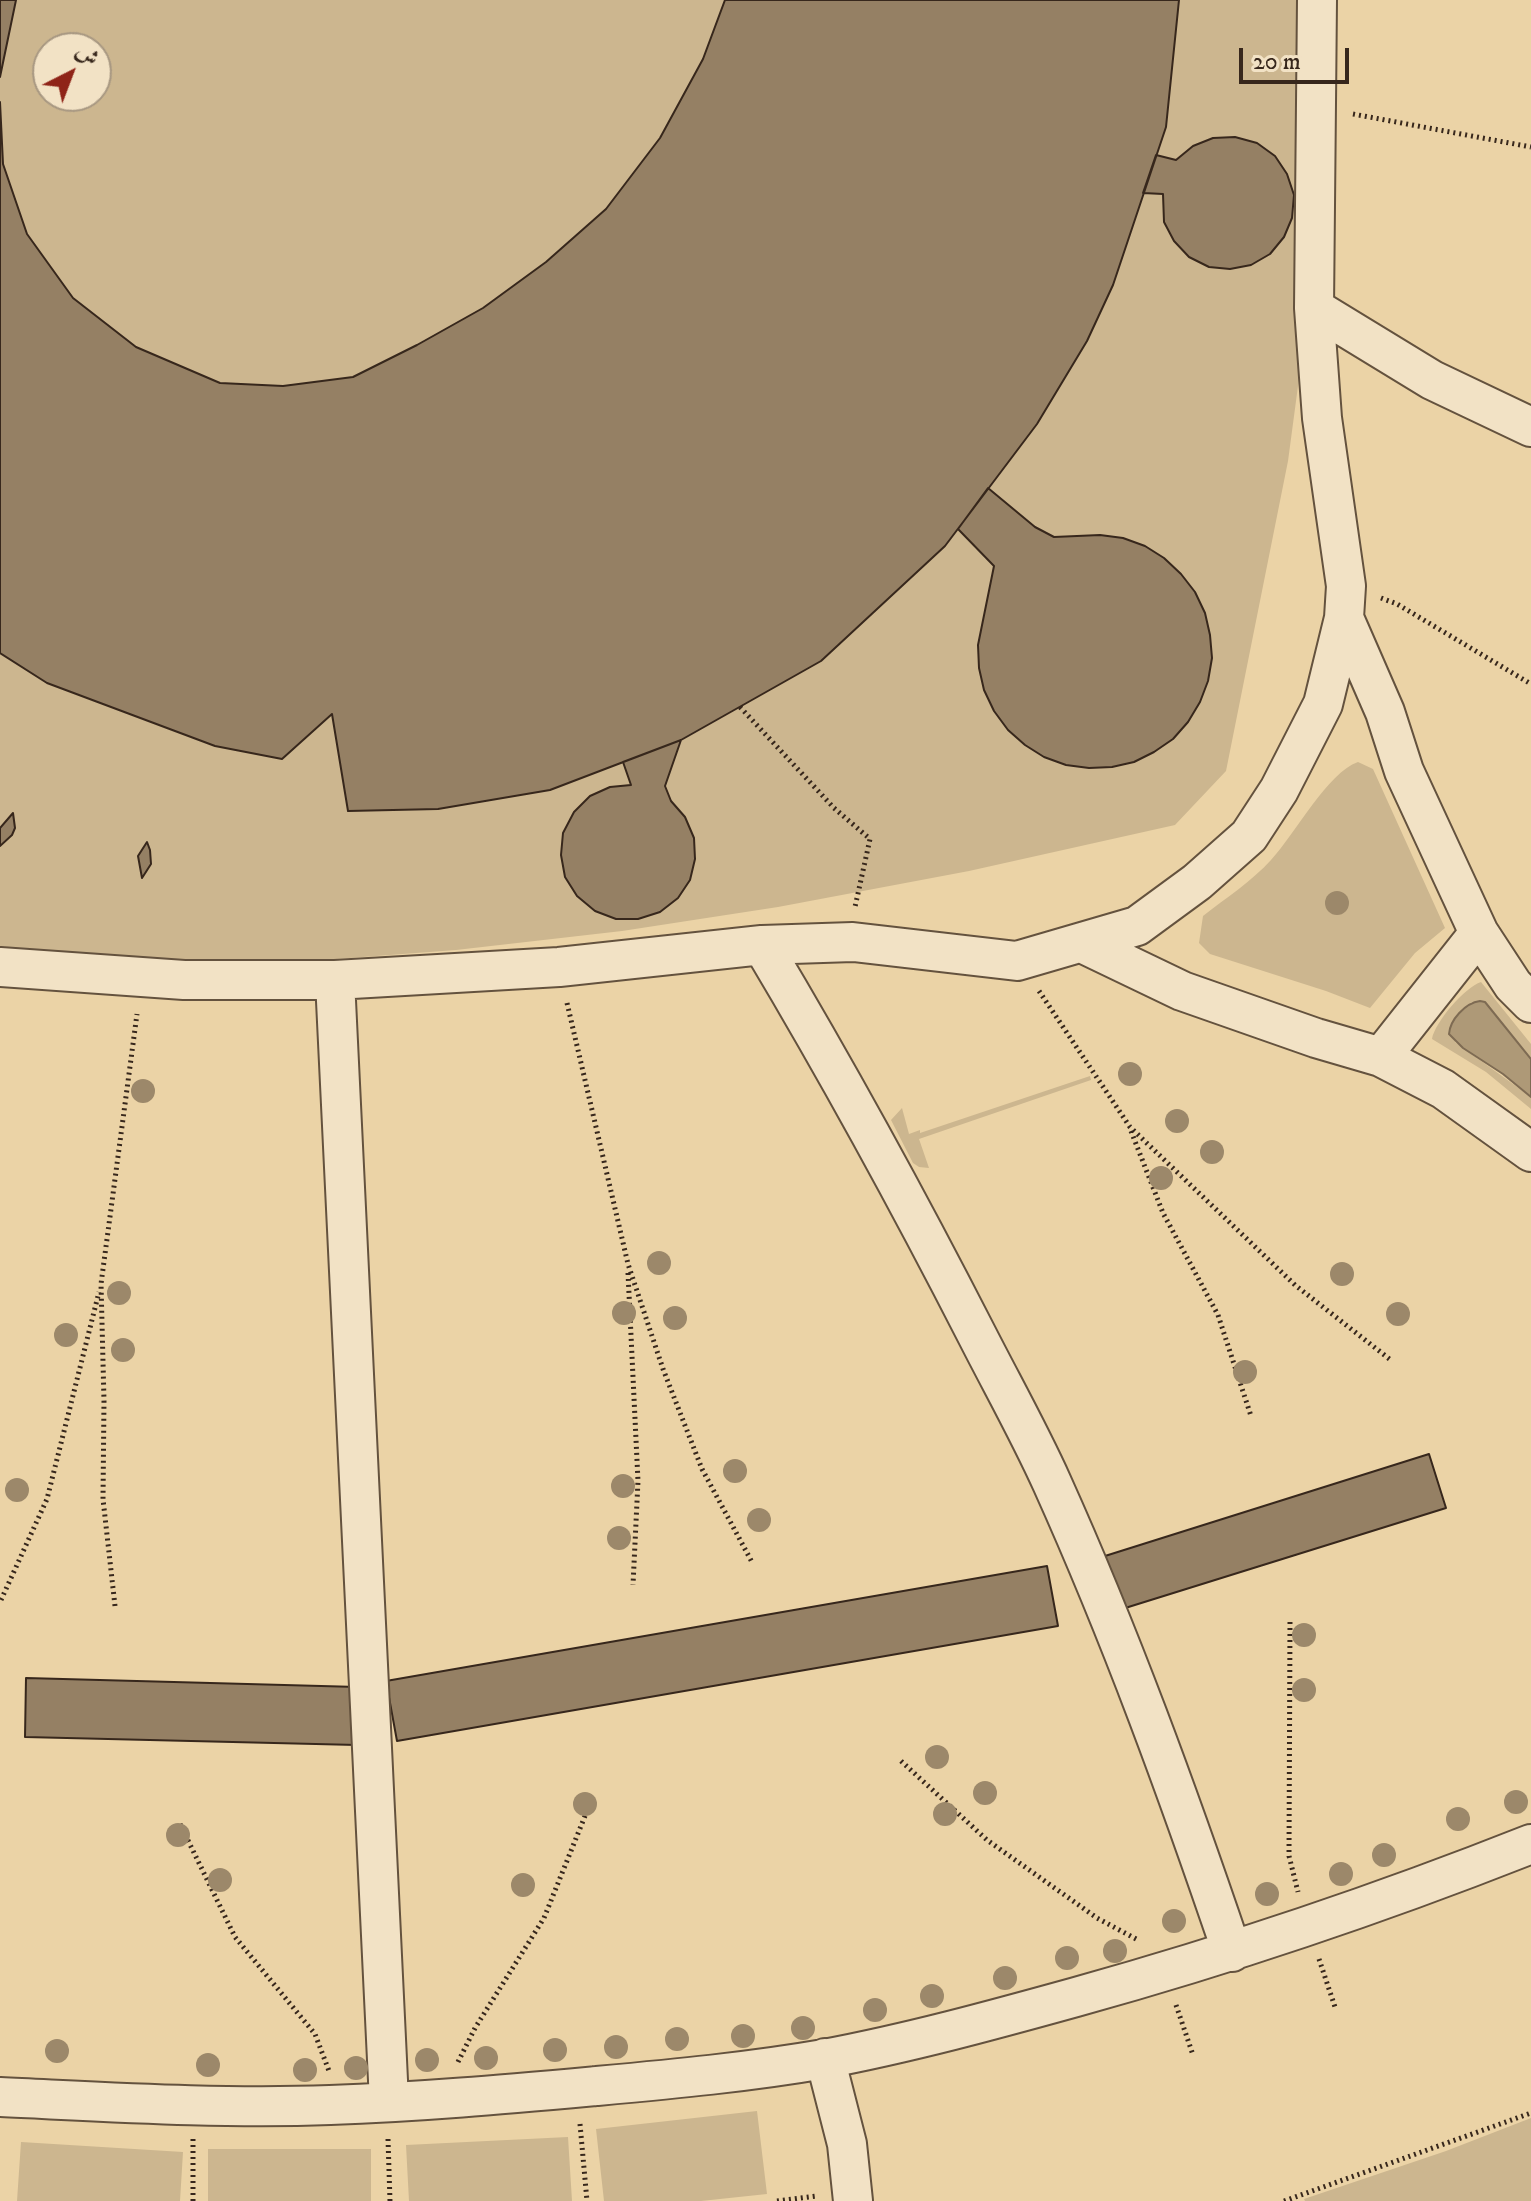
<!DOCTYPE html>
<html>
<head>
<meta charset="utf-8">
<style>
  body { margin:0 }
  #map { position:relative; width:1531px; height:2201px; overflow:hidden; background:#ebd3a6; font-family:"IM FELL DW Pica",Amiri,serif }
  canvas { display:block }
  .north { position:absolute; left:32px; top:32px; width:80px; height:80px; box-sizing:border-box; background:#f2e2c5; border:2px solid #a79781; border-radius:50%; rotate:42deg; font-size:22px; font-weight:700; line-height:32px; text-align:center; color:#37271c }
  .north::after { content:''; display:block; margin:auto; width:28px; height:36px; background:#8f2418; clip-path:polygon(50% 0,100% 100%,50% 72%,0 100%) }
  .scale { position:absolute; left:1239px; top:48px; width:110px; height:36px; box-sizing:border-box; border:4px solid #37271c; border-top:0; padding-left:10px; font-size:24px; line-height:28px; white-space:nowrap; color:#37271c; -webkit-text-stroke:6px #f2e2c5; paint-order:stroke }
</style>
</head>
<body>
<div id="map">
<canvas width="1531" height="2201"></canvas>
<div class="north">ش</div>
<div class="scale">20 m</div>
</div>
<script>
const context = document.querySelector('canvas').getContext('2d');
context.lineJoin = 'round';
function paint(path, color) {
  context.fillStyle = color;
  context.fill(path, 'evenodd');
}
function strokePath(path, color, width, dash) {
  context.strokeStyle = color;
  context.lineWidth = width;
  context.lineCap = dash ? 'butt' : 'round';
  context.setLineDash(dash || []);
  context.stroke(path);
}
paint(new Path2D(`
  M0,0h1322l-20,356 -14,105 -62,310 -51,54 -206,46 -191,36 -156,24 -166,19 -213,16 -184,-12 -59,-8zM48,48h48v48h-48z
  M1358,762l15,7 72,159 -30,25 -45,55 -44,-17 -116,-37 -11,-11 4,-27c23,-18 49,-35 68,-56 25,-27 56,-87 87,-98z
  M1481,982l50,62v15l-45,-56 -15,-1 -16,40 76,55v12l-45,-37 -54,-33c3,-17 33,-52 49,-57z
  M1090,1076l1,4 -172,59 10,29 -10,-1 -6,-4 -22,-43 11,-12 7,26 11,-4v3z
  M757,2111l10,83 -66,7h-97l-8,-72z
  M1531,2118v83h-226l-1,-2 142,-48z
  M568,2137l4,64h-163l-3,-56z
  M21,2142l162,10 -3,49h-163z
  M208,2149h163v52h-163z`), '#ccb68f');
const water = new Path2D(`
  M1480,1001l5,1 46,57v38l-28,-23 -40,-26 -14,-14c1,-14 16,-31 31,-33z`);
paint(water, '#ae9977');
strokePath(water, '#7e6b53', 2);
const building = new Path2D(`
  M0,0h16l-16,77z
  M725,0h454l-13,127 -53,158 -26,56 -50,83 -92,122 -124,115 -140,79 -131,50 -112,19 -90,2 -16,-97 -50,45 -67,-13 -168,-63 -47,-30v-551l3,62 24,70 46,64 63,49 84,36 63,3 70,-9 64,-32 66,-37 63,-46 60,-53 54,-71 43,-79z
  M1235,137l22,6 18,13 12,18 7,21 -2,23 -8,19 -14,17 -19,11 -21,4 -21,-2 -20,-10 -15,-16 -10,-19 -1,-28 -20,-1 13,-38 20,5 17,-14 20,-8z
  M988,488l47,39 19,10 46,-2 23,3 22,8 19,12 17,16 14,18 10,21 5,22 2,23 -4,23 -8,21 -12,20 -15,17 -19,13 -20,10 -22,5 -23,1 -23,-3 -22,-8 -19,-12 -17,-15 -14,-19 -10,-21 -5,-22 -1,-23 16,-79 -36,-37z
  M681,740l-16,46 6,15 14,16 9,21 1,21 -5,21 -12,18 -18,14 -22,7h-22l-21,-8 -18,-15 -12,-19 -4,-22 2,-22 11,-21 16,-16 20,-9 21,-2 -8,-23z
  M13,813l2,15 -3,7 -12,11v-18z
  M147,842l3,8 1,14 -9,14 -4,-22z
  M1429,1454l17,54 -324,101 -17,-53z
  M1047,1566l11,60 -661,115 -11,-60z
  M26,1678l332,9 -1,58 -332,-8z`);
paint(building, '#958064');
strokePath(building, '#37271c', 2);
const minor = new Path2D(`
  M1314,308l118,72 99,47
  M1344,618l41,94 19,59 75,162 34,52 18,18
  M1082,943l100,48 134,47 65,19 62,32 88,63
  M762,945c77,129 148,259 216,392 25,49 52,97 74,146 69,153 126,310 180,469
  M0,967l184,13h151l224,-13 203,-22 91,-3 164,19 120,-35 60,-44 52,-46 30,-46 44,-86 21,-86 2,-32 -24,-168 -8,-110 3,-308
  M335,980l54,1121
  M1381,1057l98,-124
  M825,2058l22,86 6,57
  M0,2097c110,5 220,12 330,8 90,-3 178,-11 267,-19 76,-7 152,-14 227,-27 85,-16 169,-39 252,-62 155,-43 306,-94 455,-153`);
strokePath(minor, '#64523e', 42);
strokePath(new Path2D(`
  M1353,114l178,33
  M1381,598l16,6 134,80
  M740,707l94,101 36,31 -15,68
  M1039,991l91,136 165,158 97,76
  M567,1003l61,261 35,105 39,100 51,95
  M1131,1131l32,82 55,102 33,101
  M628,1273l10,208 -5,104
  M1,1600l46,-101 52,-207
  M115,1606l-12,-107 1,-98 -3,-117 36,-270
  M1290,1622l-1,234 9,36
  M901,1761l86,79 110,78 41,22
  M180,1824l55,113 80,97 14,37
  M1319,1959l17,51
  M1176,2005l17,50
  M458,2062l17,-34 69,-110 43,-107
  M580,2124l7,77
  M388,2139l2,62
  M193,2201v-62
  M777,2201l39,-5
  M1284,2201l247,-88`), '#37271c', 5, [2, 4]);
strokePath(minor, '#f2e2c5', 38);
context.fillStyle = '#9c886a';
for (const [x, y] of [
  [1337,903],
  [1130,1074],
  [143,1091],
  [1177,1121],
  [1212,1152],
  [1161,1178],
  [659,1263],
  [1342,1274],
  [119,1293],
  [624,1313],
  [1398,1314],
  [675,1318],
  [66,1335],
  [123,1350],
  [1245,1372],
  [735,1471],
  [623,1486],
  [17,1490],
  [759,1520],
  [619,1538],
  [1304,1635],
  [1304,1690],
  [937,1757],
  [985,1793],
  [1516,1802],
  [585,1804],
  [945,1814],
  [1458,1819],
  [178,1835],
  [1384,1855],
  [1341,1874],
  [220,1880],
  [523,1885],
  [1267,1894],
  [1174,1921],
  [1115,1951],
  [1067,1958],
  [1005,1978],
  [932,1996],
  [875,2010],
  [803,2028],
  [743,2036],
  [677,2039],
  [616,2047],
  [555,2050],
  [57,2051],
  [486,2058],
  [427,2060],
  [208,2065],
  [356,2068],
  [305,2070]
]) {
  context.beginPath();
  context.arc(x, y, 12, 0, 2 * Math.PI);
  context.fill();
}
</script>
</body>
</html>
